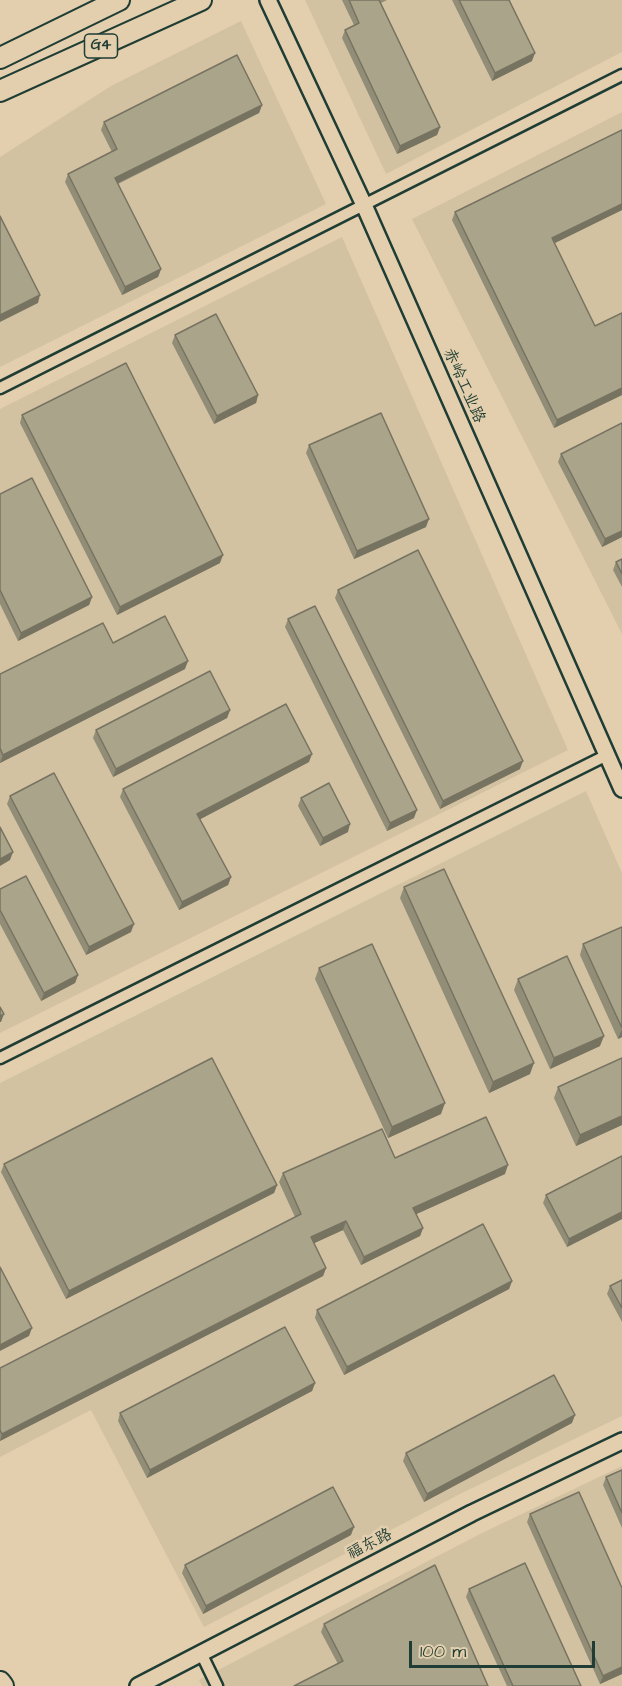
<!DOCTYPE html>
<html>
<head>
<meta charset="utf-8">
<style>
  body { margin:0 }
  #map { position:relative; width:622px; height:1686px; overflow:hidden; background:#e3cfad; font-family:"Architects Daughter",sans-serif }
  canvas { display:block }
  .scale { position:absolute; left:409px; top:1641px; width:186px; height:27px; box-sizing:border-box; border:3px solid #1f3d34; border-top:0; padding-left:8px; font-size:18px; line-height:21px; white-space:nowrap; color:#1f3d34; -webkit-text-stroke:4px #e3cfad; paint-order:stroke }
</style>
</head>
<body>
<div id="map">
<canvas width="622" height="1686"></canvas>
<div class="scale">100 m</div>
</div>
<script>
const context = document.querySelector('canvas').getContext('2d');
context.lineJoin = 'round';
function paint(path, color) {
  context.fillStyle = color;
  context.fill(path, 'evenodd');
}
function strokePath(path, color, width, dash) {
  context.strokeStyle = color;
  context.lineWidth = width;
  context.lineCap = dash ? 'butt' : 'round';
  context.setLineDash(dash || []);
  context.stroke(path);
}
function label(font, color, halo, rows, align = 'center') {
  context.font = font + ' "Architects Daughter","LXGW WenKai TC",sans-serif';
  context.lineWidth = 5;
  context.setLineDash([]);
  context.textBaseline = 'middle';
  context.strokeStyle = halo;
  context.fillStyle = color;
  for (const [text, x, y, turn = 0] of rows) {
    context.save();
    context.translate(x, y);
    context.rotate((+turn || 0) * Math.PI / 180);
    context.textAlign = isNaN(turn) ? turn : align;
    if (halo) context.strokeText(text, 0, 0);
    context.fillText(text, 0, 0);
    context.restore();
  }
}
paint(new Path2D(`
  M305,0h317v52l-236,122z
  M241,21l85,183 -326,163v-210l111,-71z
  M622,112v522l-210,-415z
  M342,237l226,513 -568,283v-624z
  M586,791l36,82v543l-160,77 -258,134 -113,-217 -91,47v-374z
  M622,1466v220h-420l-3,-6 283,-147z`), '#d2c2a2');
const street = new Path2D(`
  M0,388l622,-313
  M0,1058l607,-303
  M201,1653l16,33`);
const secondary = new Path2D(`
  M268,0l96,205 258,584
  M138,1686l334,-173 150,-72`);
const highway = new Path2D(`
  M0,58l119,-58
  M0,91l201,-91
  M0,1682l3,4`);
strokePath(street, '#1f3d34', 15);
strokePath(secondary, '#1f3d34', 20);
strokePath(highway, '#1f3d34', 24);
strokePath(street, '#e3cfad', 10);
strokePath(secondary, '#e3cfad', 15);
strokePath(highway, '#e3cfad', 20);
paint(new Path2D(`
  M342,0h45l-6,3 59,124 -3,8 -40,19 -55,-116 3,-8 9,-5z
  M452,0h57l23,61 -40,20z
  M262,105l-3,8 -141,71 43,85 -3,8 -36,18 -57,-113 3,-8 44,-22 -11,-22 3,-8z
  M622,130v80l-68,33 41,83 27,-13v82l-68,33 -102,-208 3,-8z
  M175,335l83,60 -2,8 -42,21 -42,-81z
  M22,415l198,148 -103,52 -97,-192z
  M622,423v114l-20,10 -44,-85 3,-8z
  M309,445l117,82 -72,32 -48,-106z
  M0,494l92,103 -3,8 -71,36 -18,-37z
  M622,559v28l-9,-17 3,-8z
  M338,590l182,179 -80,40 -105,-211z
  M288,619l126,199 -27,13 -102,-204z
  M113,643l72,26 -185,94v-89z
  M230,710l-3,8 -114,59 -20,-39 3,-8z
  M309,762l-109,57 31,58 -3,8 -49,25 -59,-113 3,-8z
  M10,796l121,136 -45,23 -79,-151z
  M301,798l47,34 -28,14 -22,-40z
  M404,887l126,187 -41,19 -89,-195z
  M0,889l78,86 -3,8 -34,18 -41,-77z
  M622,927v110l-4,2 -38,-84 3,-11z
  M319,968l122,146 -53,24 -73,-159z
  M518,979l82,67 -50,23 -36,-79z
  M622,1058v67l-46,21 -22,-48 4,-11z
  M622,1156v63l-55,28 -24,-44 3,-8z
  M395,1158l110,16 -89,40 7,14 -3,8 -59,29 -18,-35 -29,13 12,25 -3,8 -323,165v-73l295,-151 -16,-35 4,-9z
  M4,1164l273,21 -3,8 -208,106 -65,-127z
  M622,1280v42l-15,-28 3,-8z
  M512,1281l-3,8 -165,86 -29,-57 2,-8z
  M315,1383l-3,8 -165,87 -29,-57 2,-8z
  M572,1423l-148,79 -21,-41 3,-8z
  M622,1470v58l-19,-43 3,-8z
  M530,1514l92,74v86l-22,10 -73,-162z
  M351,1535l-148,79 -21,-41 3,-8z
  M469,1589l112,97h-74l-41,-89z
  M324,1624l164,62 -150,-22 -17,-32z`), '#928d77');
paint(new Path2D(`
  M535,53l-3,8 -40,20 3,-8z
  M262,105l-3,8 -147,73 3,-8z
  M440,127l-3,8 -40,19 3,-8z
  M622,204v6l-73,36 3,-8z
  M161,269l-3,8 -36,18 3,-8z
  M40,295l-2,8 -38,19v-7z
  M622,388v7l-68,33 3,-8z
  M258,395l-2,8 -42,21 3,-8z
  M429,519l-3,8 -72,32 3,-8z
  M622,531v6l-20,10 3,-8z
  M223,555l-3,8 -103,52 3,-8z
  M92,597l-3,8 -71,36 3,-8z
  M188,661l-3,8 -185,94 3,-8z
  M230,710l-3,8 -114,59 3,-8z
  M312,754l-3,8 -114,60 2,-8z
  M523,761l-3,8 -80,40 3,-8z
  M417,810l-3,8 -27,13 3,-8z
  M350,824l-2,8 -28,14 3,-8z
  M13,852l-3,8 -10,6v-7z
  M231,877l-3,8 -49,25 3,-8z
  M134,924l-3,8 -45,23 3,-8z
  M78,975l-3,8 -34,18 3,-8z
  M4,1014l-3,8h-1v-6z
  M622,1029v8l-4,2z
  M604,1036l-4,10 -50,23 4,-11z
  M534,1063l-4,11 -41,19 4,-11z
  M445,1103l-4,11 -53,24 4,-11z
  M622,1116v9l-46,21 4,-11z
  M508,1165l-3,9 -95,43 3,-9z
  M277,1185l-3,8 -208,106 3,-8z
  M622,1212v7l-55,28 2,-8z
  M346,1221l-3,9 -35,16 3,-9z
  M423,1228l-3,8 -59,29 3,-8z
  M326,1268l-3,8 -323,165 2,-7z
  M512,1281l-3,8 -165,86 3,-8z
  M32,1328l-3,8 -29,15v-6z
  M315,1383l-3,8 -165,87 3,-8z
  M575,1415l-3,8 -148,79 3,-8z
  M354,1527l-3,8 -148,79 3,-8z
  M622,1667v7l-22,10 3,-8z`), '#777361');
const building = new Path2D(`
  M349,0h30l61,127 -40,19 -55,-116 14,-7z
  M459,0h50l26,53 -40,20z
  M237,55l25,50 -147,73 46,91 -36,18 -57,-113 49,-25 -13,-27z
  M622,130v74l-70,34 43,88 27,-13v75l-65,32 -102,-208z
  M0,216l40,79 -40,20z
  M216,314l42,81 -41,21 -42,-81z
  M126,363l97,192 -103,52 -98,-192z
  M381,413l48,106 -72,32 -48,-106z
  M622,423v108l-17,8 -44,-85z
  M32,478l60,119 -71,36 -21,-43v-96z
  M418,550l105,211 -80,40 -105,-211z
  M622,559v15l-6,-12z
  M315,606l102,204 -27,13 -102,-204z
  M165,616l23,45 -185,94 -3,-7v-74l103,-51 10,20z
  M210,671l20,39 -114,59 -20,-39z
  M286,704l26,50 -115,60 34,63 -49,25 -59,-113z
  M54,773l80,151 -45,23 -79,-151z
  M329,783l21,41 -27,14 -22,-40z
  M0,827l13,25 -13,7z
  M444,869l90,194 -41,19 -89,-195z
  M26,876l52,99 -34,18 -44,-83v-21z
  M622,927v101l-39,-84z
  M372,944l73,159 -53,24 -73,-159z
  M567,956l37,80 -50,22 -36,-79z
  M0,1007l4,7 -4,2z
  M212,1058l65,127 -208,106 -65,-127z
  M622,1058v58l-42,19 -22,-48z
  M486,1117l22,48 -95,43 10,20 -59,29 -18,-36 -35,16 15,31 -324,166 -2,-4v-62l301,-154 -18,-41 99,-44 13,29z
  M622,1156v56l-53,27 -23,-44z
  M483,1224l29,57 -165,86 -30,-57z
  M0,1267l32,61 -32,17z
  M622,1280v28l-12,-22z
  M285,1327l30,56 -165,87 -30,-57z
  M554,1375l21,40 -148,79 -21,-41z
  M622,1470v43l-16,-36z
  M333,1487l21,40 -148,79 -21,-41z
  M579,1492l43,96v79l-19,9 -73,-162z
  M525,1563l56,123h-68l-44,-97z
  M435,1565l53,121h-194l49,-25 -19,-37z`);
paint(building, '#aaa48a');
strokePath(building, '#777361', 1.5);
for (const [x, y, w] of [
  [101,46,33]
]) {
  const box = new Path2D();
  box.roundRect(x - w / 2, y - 12, w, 24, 4.5);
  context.fillStyle = '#e3cfad';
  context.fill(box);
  strokePath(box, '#1f3d34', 1.5);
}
label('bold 15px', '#1f3d34', null, [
  ["G4",101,46]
]);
label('16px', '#1f3d34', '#e3cfad', [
  ["赤岭工业路",463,386,66],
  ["福东路",370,1545,-27]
]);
</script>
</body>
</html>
